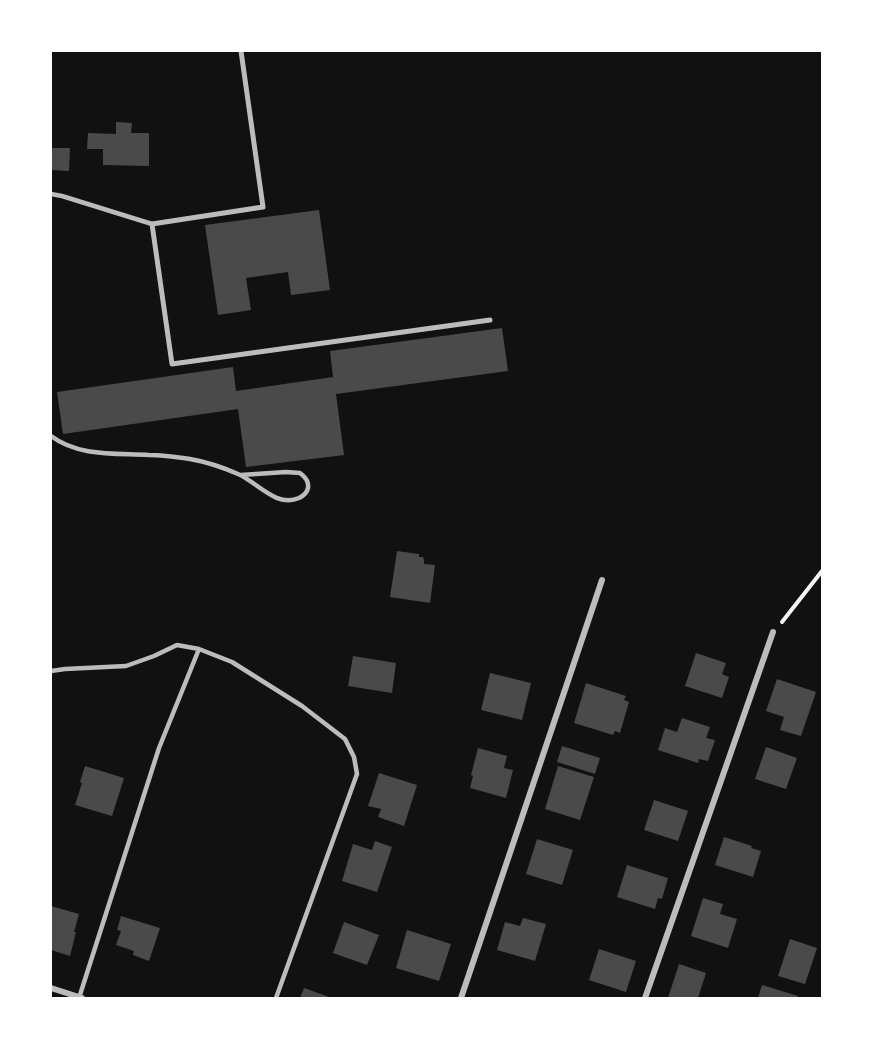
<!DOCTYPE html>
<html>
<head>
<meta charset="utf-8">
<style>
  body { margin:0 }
  #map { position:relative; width:873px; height:1049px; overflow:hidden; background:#111; font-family:"Fira Sans Condensed",sans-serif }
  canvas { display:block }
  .frame { position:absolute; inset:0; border:52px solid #fff; pointer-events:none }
</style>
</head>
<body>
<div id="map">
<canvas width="873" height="1049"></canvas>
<div class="frame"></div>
</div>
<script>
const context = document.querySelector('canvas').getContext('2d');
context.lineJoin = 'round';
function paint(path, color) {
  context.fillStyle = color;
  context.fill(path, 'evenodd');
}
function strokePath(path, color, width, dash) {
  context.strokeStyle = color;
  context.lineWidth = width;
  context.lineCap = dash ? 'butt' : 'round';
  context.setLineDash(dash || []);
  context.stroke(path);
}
paint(new Path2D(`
  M116,122l16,1 -1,10h18v33l-46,-1v-16h-16l1,-16 28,1z
  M51,148h19l-1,23 -18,-1z
  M319,210l11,80 -39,5 -3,-23 -42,6 5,32 -33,5 -13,-90z
  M502,328l6,43 -172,23 8,61 -98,12 -8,-58 -175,25 -6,-42 176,-25 3,24 97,-14 -3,-26z
  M397,551l22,3v3h4l1,3v4l11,1 -5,38 -40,-6z
  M696,653l30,10 -4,11 7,3 -7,21 -37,-12z
  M353,656l43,7 -4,30 -44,-7z
  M490,673l41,10 -9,37 -41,-10z
  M777,679l39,13 -15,44 -21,-6 4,-13 -18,-6z
  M586,683l40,13 -2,4 5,2 -9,31 -5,-2 -2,4 -39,-12z
  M682,718l28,9 -4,11 9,2 -7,21 -9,-2 -1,4 -40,-13 7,-22 12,4z
  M562,746l38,12 -5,16 -38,-12z
  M766,747l31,11 -11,31 -31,-10z
  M478,748l29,8 -3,12 9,2 -7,28 -36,-10 3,-12 -2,-1z
  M85,766l39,12 -12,38 -37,-11 7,-22 -2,-1z
  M558,766l36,11 -14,43 -35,-11z
  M379,773l38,12 -13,41 -26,-9 3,-8 -13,-3z
  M654,800l34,11 -10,30 -34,-11z
  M724,837l28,9 -1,2 10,3 -8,26 -38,-12z
  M537,839l36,11 -11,35 -36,-11z
  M375,841l17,6 -15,45 -35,-11 11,-37 19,6z
  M627,865l41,13 -6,21 -4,-1 -3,11 -38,-12z
  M703,898l20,6 -3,10 17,5 -9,29 -37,-12z
  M51,906l28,8 -5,18h2l-6,24 -19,-6z
  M121,916l39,12 -11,33 -16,-6 1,-4 -18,-6 5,-14 -4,-1z
  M523,918l23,6 -11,37 -38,-11 8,-28 15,4z
  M344,922l35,13 -12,30 -34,-12z
  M407,930l44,14 -12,37 -43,-13z
  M790,939l27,9 -12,36 -27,-8z
  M599,949l37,12 -10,31 -37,-12z
  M679,964l27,9 -8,25h-30z
  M762,985l36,11 -1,2h-39z
  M304,988l28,10h-32z`), '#4a4a4a');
strokePath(new Path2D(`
  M782,622l40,-51`), '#f5f5f5', 4);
strokePath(new Path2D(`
  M51,194l11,2 90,28
  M51,436c28,21 65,17 98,19 13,0 27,2 41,4 17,3 32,8 48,15 19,8 38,34 61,24 4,-2 8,-5 9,-10 1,-7 -3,-11 -8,-15l-14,-1 -45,3
  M51,671l14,-2 61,-3 28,-10 23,-11 22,4 33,13 70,44 43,33 9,18 3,17 -81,224
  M79,998l80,-250 40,-99`), '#bcbcbc', 4.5);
strokePath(new Path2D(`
  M241,51l22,156 -111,17 20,140 318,-44`), '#bcbcbc', 5);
strokePath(new Path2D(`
  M51,988l31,10
  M461,998l141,-418
  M645,998l128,-366`), '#bcbcbc', 6);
</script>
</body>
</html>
